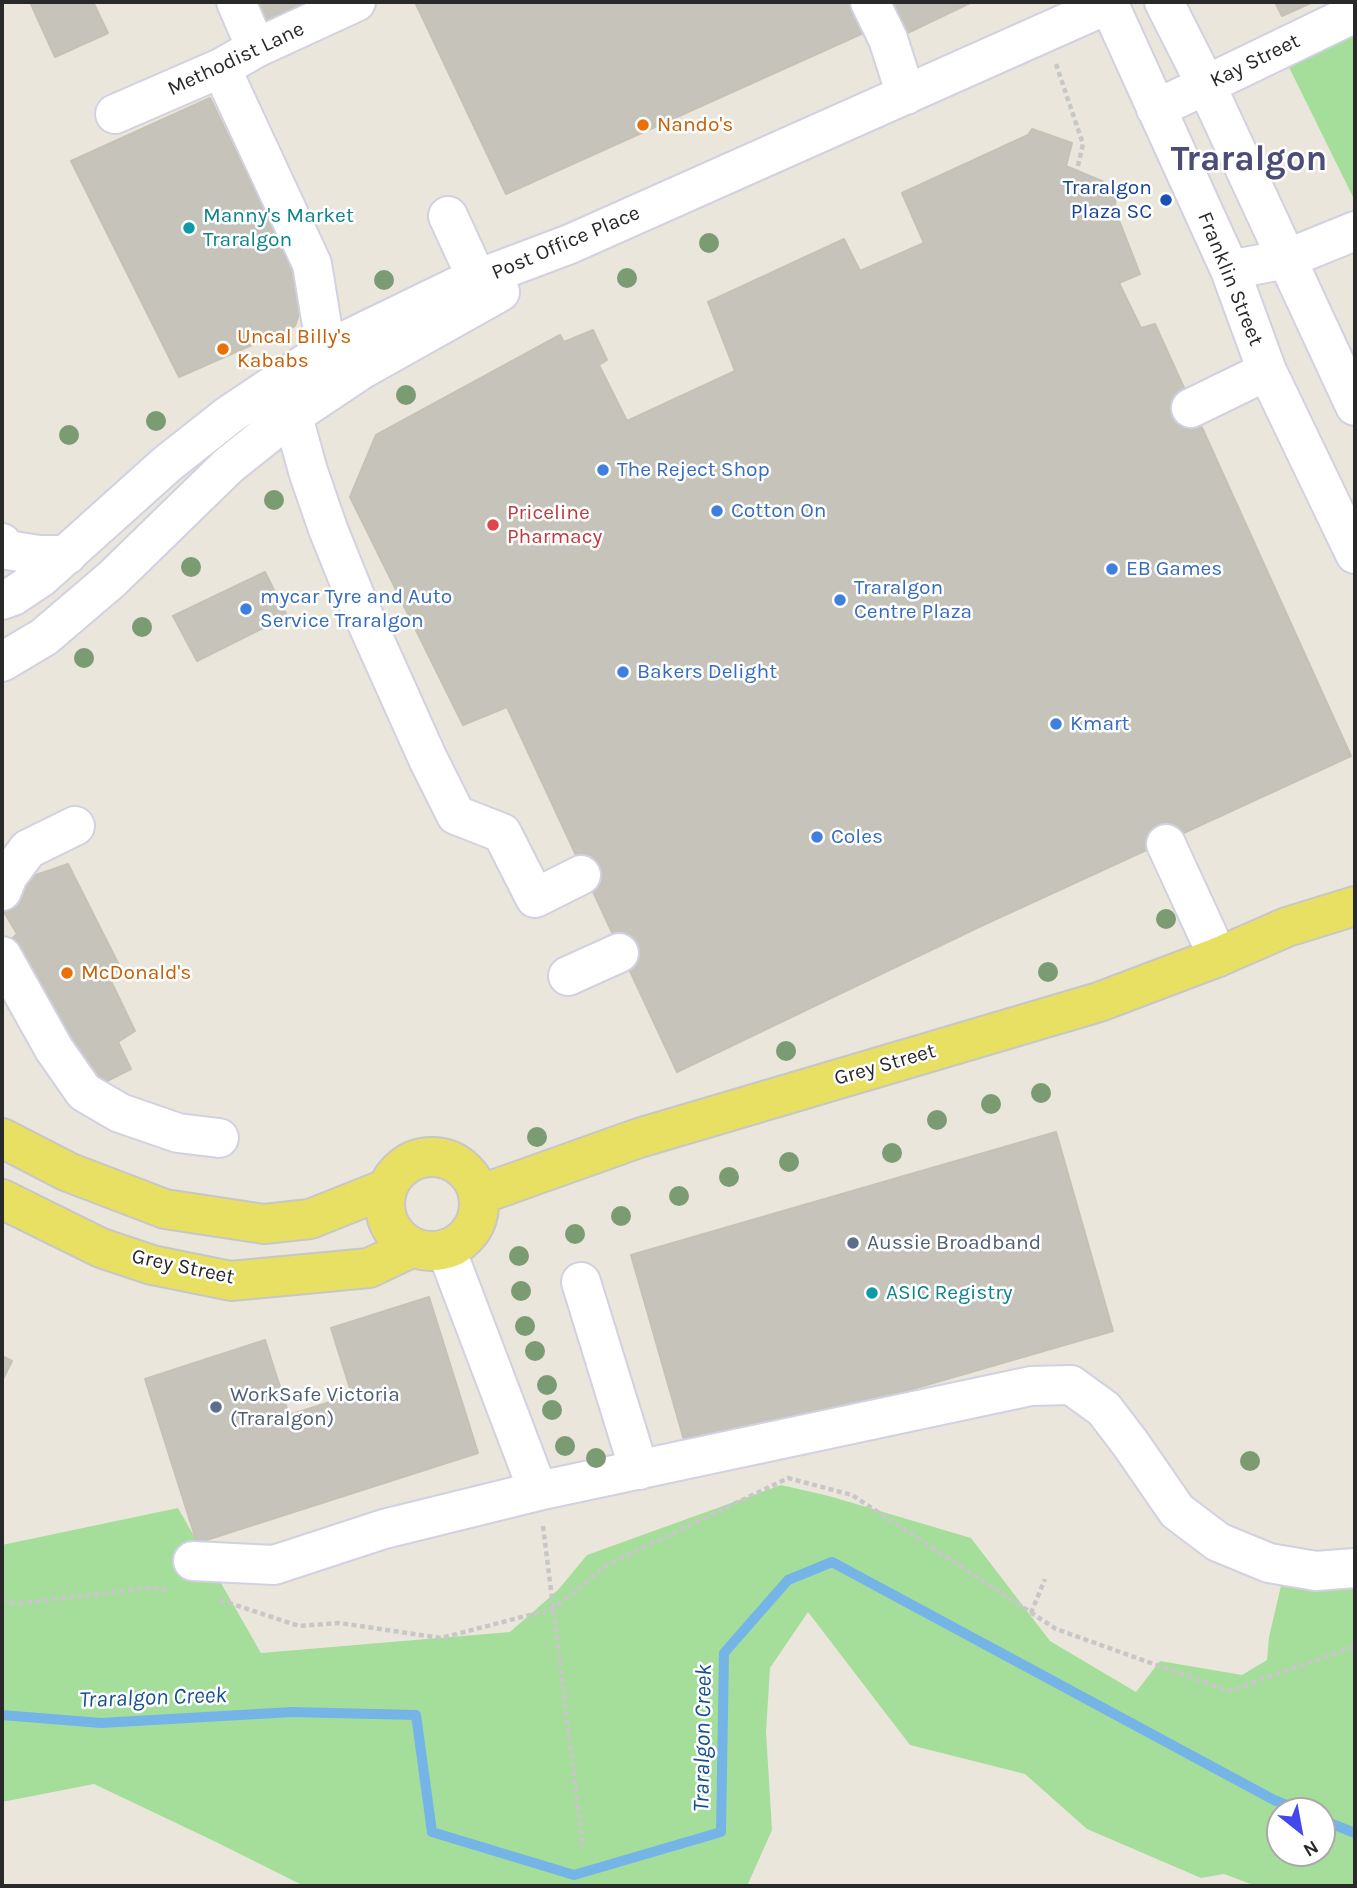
<!DOCTYPE html>
<html>
<head>
<meta charset="utf-8">
<style>
  body { margin:0 }
  #map { position:relative; width:1357px; height:1888px; overflow:hidden; background:#eae6db; font-family:Karla,sans-serif }
  canvas { display:block }
  .frame { position:absolute; inset:0; border:4px solid #292929; pointer-events:none }
  .north { position:absolute; left:1266px; top:1797px; width:70px; height:70px; box-sizing:border-box; background:#fff; border:2px solid #a9a9a9; border-radius:50%; rotate:149deg; font-size:19px; font-weight:700; line-height:28px; text-align:center; color:#292929 }
  .north::after { content:''; display:block; margin:auto; width:24px; height:32px; background:#4446ee; clip-path:polygon(50% 0,100% 100%,50% 72%,0 100%) }
</style>
</head>
<body>
<div id="map">
<canvas width="1357" height="1888"></canvas>
<div class="frame"></div>
<div class="north">N</div>
</div>
<script>
const context = document.querySelector('canvas').getContext('2d');
context.lineJoin = 'round';
function paint(path, color) {
  context.fillStyle = color;
  context.fill(path, 'evenodd');
}
function strokePath(path, color, width, dash) {
  context.strokeStyle = color;
  context.lineWidth = width;
  context.lineCap = dash ? 'butt' : 'round';
  context.setLineDash(dash || []);
  context.stroke(path);
}
function label(font, color, halo, rows, align = 'center') {
  context.font = font + ' Karla,sans-serif';
  context.lineWidth = 5;
  context.setLineDash([]);
  context.textBaseline = 'middle';
  context.strokeStyle = halo;
  context.fillStyle = color;
  for (const [text, x, y, turn = 0] of rows) {
    context.save();
    context.translate(x, y);
    context.rotate((+turn || 0) * Math.PI / 180);
    context.textAlign = isNaN(turn) ? turn : align;
    if (halo) context.strokeText(text, 0, 0);
    context.fillText(text, 0, 0);
    context.restore();
  }
}
paint(new Path2D(`
  M1355,13v188l-75,-152z
  M781,1485l48,11 142,42 79,103 86,51 24,-31 82,14 25,-15 2,-23 15,-64 71,3v310h-99l-32,-12 -23,4 -114,-49 -62,-55 -115,-29 -102,-133 -38,56 -4,64 6,98 -25,56h-443l-88,-44 -122,-58 -92,18v-257l176,-37 83,145 249,-21 48,-42 29,-35zM1280,1811h42v42h-42z`), '#a5de9a');
strokePath(new Path2D(`
  M2,1715l99,8 191,-11 124,3 16,117 142,43 147,-43 3,-179 64,-73 44,-18 442,238 27,11
  M1322,1820l33,13`), '#74b4e7', 10);
const building = new Path2D(`
  M30,2h63l15,31 -53,24z
  M257,2h82l-67,31z
  M415,2h452l12,24 -373,168z
  M877,2h95l-77,37z
  M1275,2h38l-31,14z
  M210,98l95,198 -10,30 -116,51 -108,-216z
  M1032,129l40,14 -6,23 50,21 -1,23 25,64 -21,9 22,45 14,-4 196,432 -372,171 -302,145 -170,-365 -44,18 -113,-228 26,-62 184,-100 4,7 29,-12 14,30 -8,5 28,56 108,-50 -27,-69 136,-63 16,32 64,-28 -22,-50 126,-58z
  M265,572l22,44 -90,45 -24,-45z
  M68,864l53,105 -12,8 26,54 -17,11 13,27 -38,19 -89,-142 13,-12 -13,-22 17,-32z
  M1056,1132l57,199 -425,123 -57,-199z
  M429,1297l49,156 -281,90 -52,-164 120,-39 24,75 63,-20 -21,-67z
  M2,1356l10,5 -10,20z`);
paint(building, '#c6c4ba');
strokePath(building, '#c5c2b5', 2);
const minor = new Path2D(`
  M236,2l20,46
  M870,2l18,37 18,56
  M1108,2l122,268 37,101 88,183
  M1164,2l42,83 149,321
  M221,68l91,196 14,86
  M1156,109l199,-96
  M115,114l106,-46 35,-20 100,-46
  M448,216l29,63
  M1230,270l56,-11 69,-28
  M286,391l22,80 20,58 29,72 71,158 28,56 46,18 33,65 46,-23
  M1191,408l76,-37
  M2,543l5,7 32,5h28
  M2,600l11,-4 27,-18 127,-114 62,-49 97,-65 130,-63 114,-43 539,-240
  M2,662l42,-25 68,-58 117,-114 54,-43 78,-52 139,-78
  M1166,844l52,113
  M2,891l6,-15 20,-27 47,-23
  M2,956l52,93 30,43 36,21 58,20 41,5
  M568,976l51,-23
  M446,1249l92,242
  M581,1282l58,188
  M193,1561l81,4 110,-36 154,-38 493,-105 40,-1 33,24 26,34 47,68 41,31 51,21 47,8 39,-3`);
const major = new Path2D(`
  M2,1138l66,34 97,37 99,15 46,-5 78,-31
  M385 1204a47 47 0 1 1 94 0a47 47 0 1 1-94 0Z
  M479,1195l160,-57 460,-136 119,-45 69,-30 68,-21
  M2,1199l99,49 51,17 79,16 138,-13 44,-21`);
strokePath(minor, '#d1d1e1', 42);
strokePath(major, '#c7c7c7', 42);
strokePath(new Path2D(`
  M1056,64l27,80 -6,26
  M543,1526l40,322
  M2,1600l14,4 131,-16 24,2
  M220,1600l79,26 40,-3 102,15 112,-29 54,-44 181,-87 64,17 204,134 173,62 126,-45
  M1031,1613l14,-34`), '#c7c7c7', 4.5, [5, 3.5]);
strokePath(minor, '#fff', 38);
strokePath(major, '#e7e063', 38);
context.fillStyle = '#7b9c73';
for (const [x, y] of [
  [709,243],
  [627,278],
  [384,280],
  [406,395],
  [156,421],
  [69,435],
  [274,500],
  [191,567],
  [142,627],
  [84,658],
  [1166,919],
  [1048,972],
  [786,1051],
  [1041,1093],
  [991,1104],
  [937,1120],
  [537,1137],
  [892,1153],
  [789,1162],
  [729,1177],
  [679,1196],
  [621,1216],
  [575,1234],
  [519,1256],
  [521,1291],
  [525,1326],
  [535,1351],
  [547,1385],
  [552,1410],
  [565,1446],
  [596,1458],
  [1250,1461]
]) {
  context.beginPath();
  context.arc(x, y, 10, 0, 2 * Math.PI);
  context.fill();
}
for (const [x, y, r, color] of [
  [643,125,7,"#e8710a"],
  [1166,200,7,"#1a4fb4"],
  [189,228,7,"#0f9aa8"],
  [223,349,7,"#e8710a"],
  [603,470,7,"#3f7fe0"],
  [717,511,7,"#3f7fe0"],
  [493,525,7,"#e0444e"],
  [1112,569,7,"#3f7fe0"],
  [840,600,7,"#3f7fe0"],
  [246,609,7,"#3f7fe0"],
  [623,672,7,"#3f7fe0"],
  [1056,724,7,"#3f7fe0"],
  [817,837,7,"#3f7fe0"],
  [67,973,7,"#e8710a"],
  [853,1243,7,"#5c6f8a"],
  [872,1293,7,"#0f9aa8"],
  [216,1407,7,"#5c6f8a"]
]) {
  const dot = new Path2D();
  dot.arc(x, y, r, 0, 2 * Math.PI);
  context.fillStyle = color;
  context.fill(dot);
  strokePath(dot, '#fff', 2.5);
}
label('21px', '#292929', '#fff', [
  ["Methodist Lane",236,59,-25],
  ["Kay Street",1255,61,-26],
  ["Post Office Place",566,243,-23],
  ["Franklin Street",1230,279,68],
  ["Grey Street",885,1065,-16],
  ["Grey Street",183,1267,12]
]);
label('21px', '#c56008', '#fff', [
  ["Nando's",657,125],
  ["Uncal Billy's",237,337],
  ["Kababs",237,361],
  ["McDonald's",81,973]
], 'left');
label('21px', '#164399', '#fff', [
  ["Traralgon",1152,188],
  ["Plaza SC",1152,212]
], 'right');
label('21px', '#0d838f', '#fff', [
  ["Manny's Market",203,216],
  ["Traralgon",203,240],
  ["ASIC Registry",886,1293]
], 'left');
label('21px', '#366cbe', '#fff', [
  ["The Reject Shop",617,470],
  ["Cotton On",731,511],
  ["EB Games",1126,569],
  ["Traralgon",854,588],
  ["Centre Plaza",854,612],
  ["mycar Tyre and Auto",260,597],
  ["Service Traralgon",260,621],
  ["Bakers Delight",637,672],
  ["Kmart",1070,724],
  ["Coles",831,837]
], 'left');
label('21px', '#be3a42', '#fff', [
  ["Priceline",507,513],
  ["Pharmacy",507,537]
], 'left');
label('21px', '#4e5e75', '#fff', [
  ["Aussie Broadband",867,1243],
  ["WorkSafe Victoria",230,1395],
  ["(Traralgon)",230,1419]
], 'left');
label('italic 23px', '#155090', '#fff', [
  ["Traralgon Creek",153,1698,-2],
  ["Traralgon Creek",703,1738,-89]
]);
label('bold 35px', '#4c4c76', '#fff', [
  ["Traralgon",1249,160]
]);
</script>
</body>
</html>
